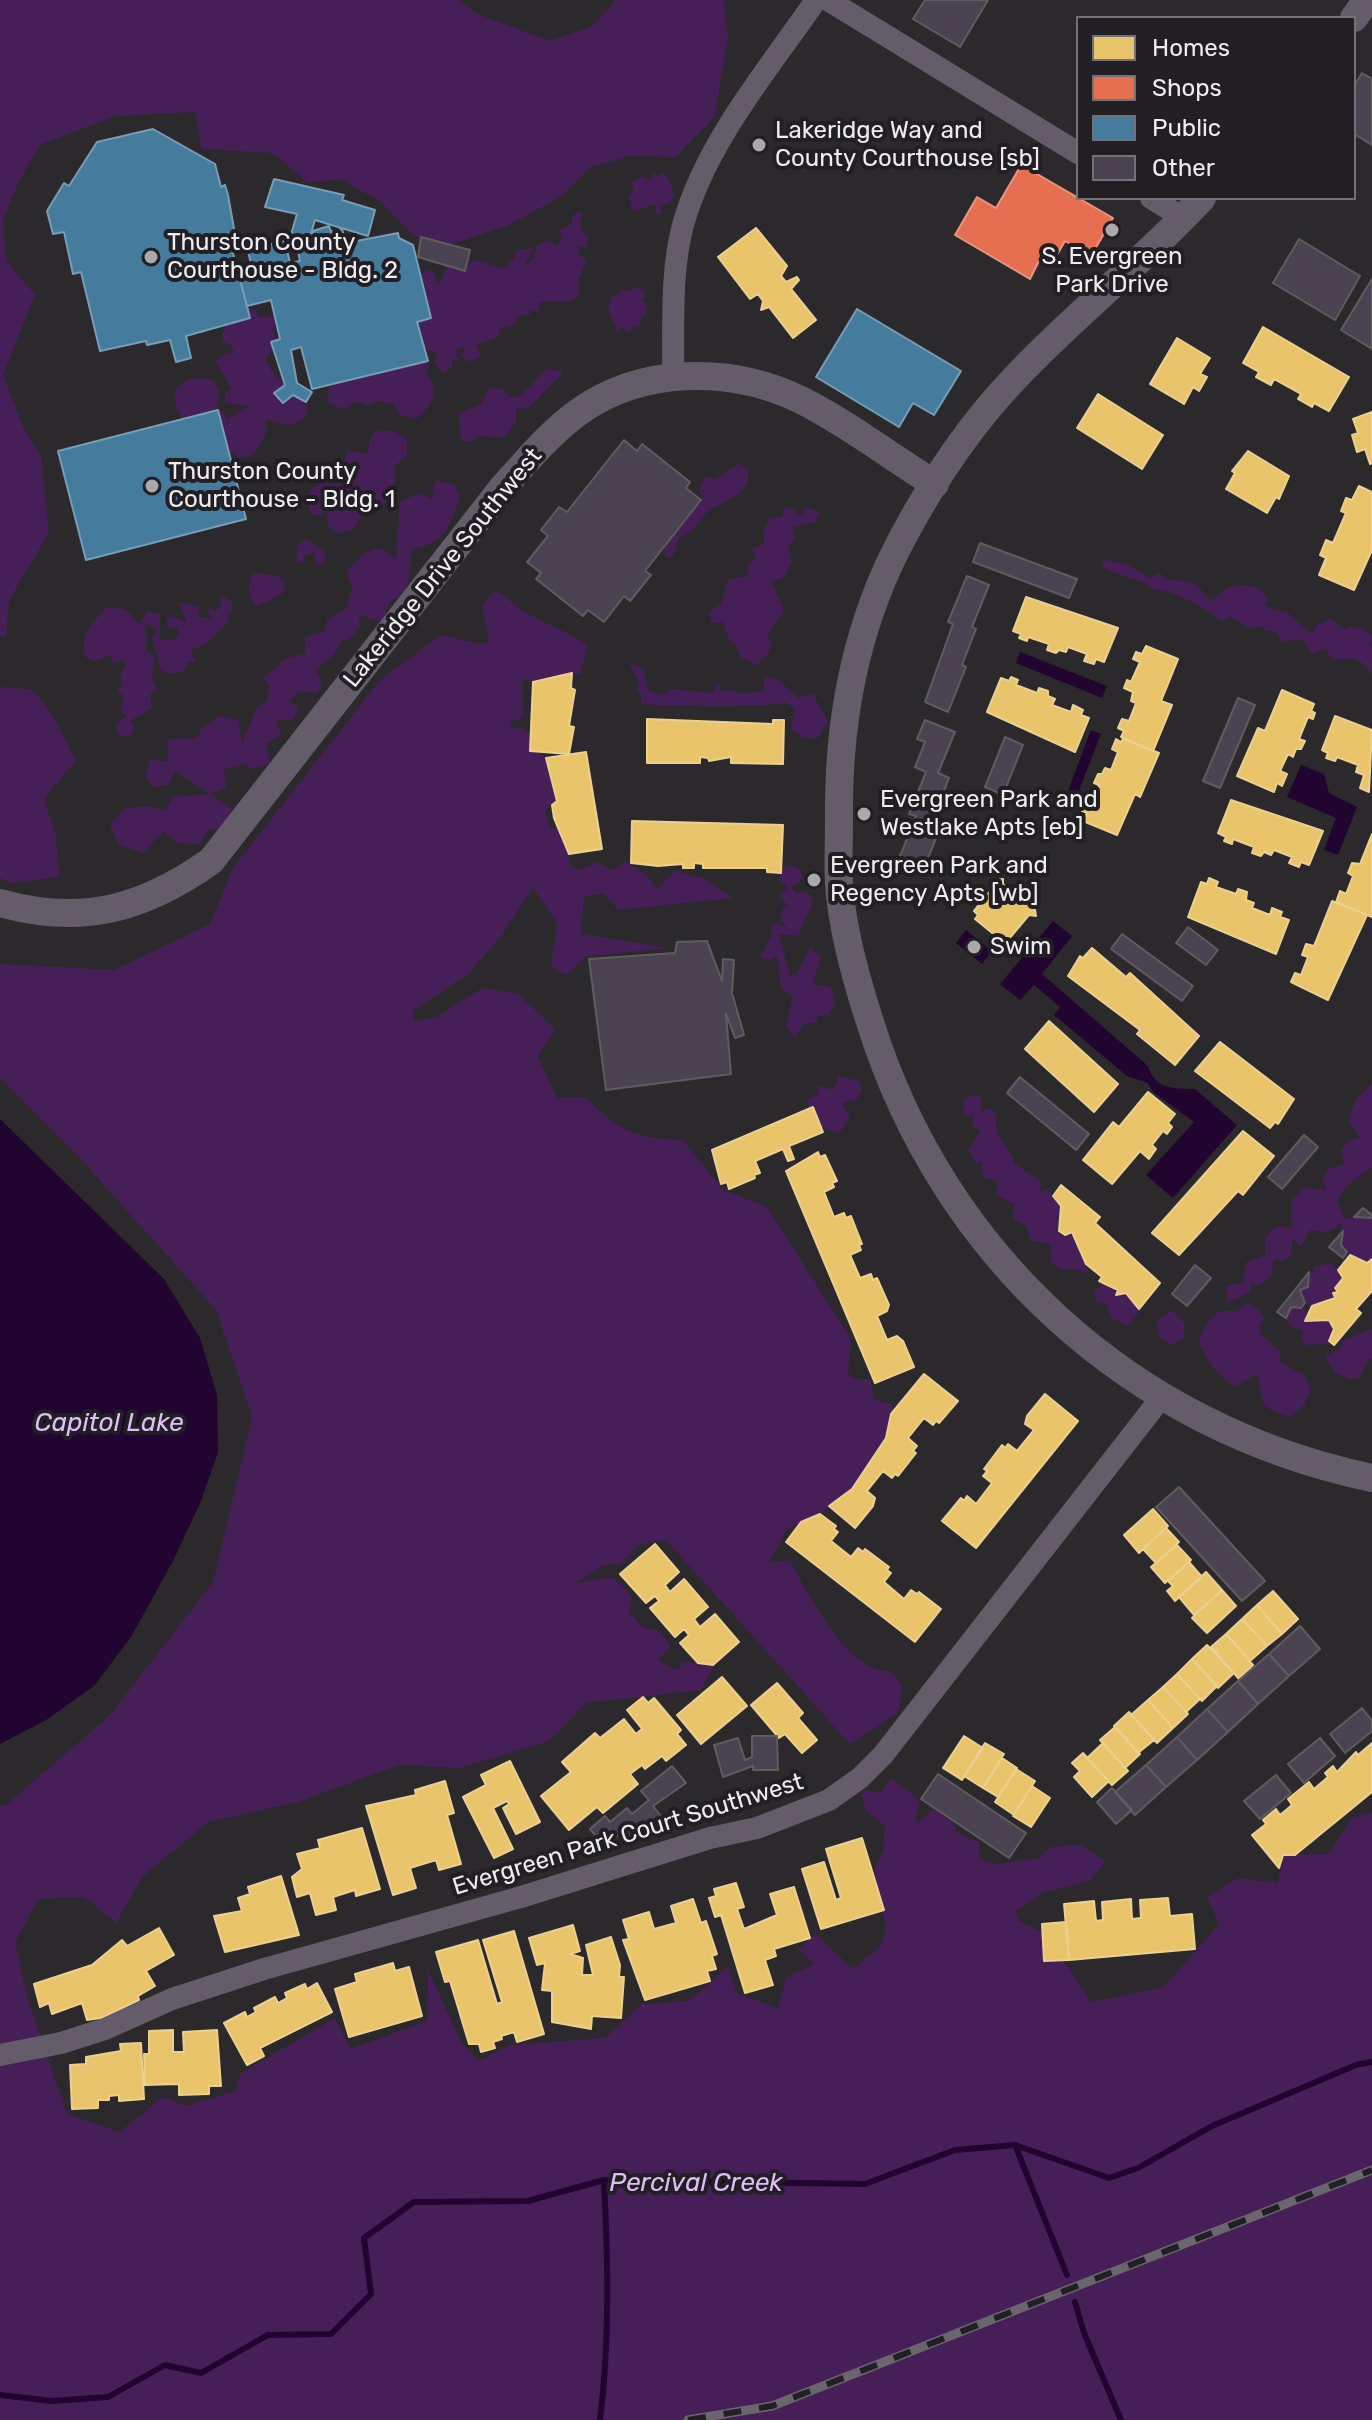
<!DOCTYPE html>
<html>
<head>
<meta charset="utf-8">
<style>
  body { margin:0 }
  #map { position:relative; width:1372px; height:2420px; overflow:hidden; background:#2b292c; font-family:Rubik,sans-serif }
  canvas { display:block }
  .legend { position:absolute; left:1076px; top:16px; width:280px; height:184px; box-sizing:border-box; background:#211e24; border:2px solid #737076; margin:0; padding:10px 14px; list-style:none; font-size:24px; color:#efecf0 }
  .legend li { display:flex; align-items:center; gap:16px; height:40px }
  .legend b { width:40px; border:2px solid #737076 }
</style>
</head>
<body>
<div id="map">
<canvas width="1372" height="2420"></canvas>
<ul class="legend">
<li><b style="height:22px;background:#e9c46a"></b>Homes</li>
<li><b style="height:22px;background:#e76f51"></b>Shops</li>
<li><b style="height:22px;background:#457b9d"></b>Public</li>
<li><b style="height:22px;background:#4b4251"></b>Other</li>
</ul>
</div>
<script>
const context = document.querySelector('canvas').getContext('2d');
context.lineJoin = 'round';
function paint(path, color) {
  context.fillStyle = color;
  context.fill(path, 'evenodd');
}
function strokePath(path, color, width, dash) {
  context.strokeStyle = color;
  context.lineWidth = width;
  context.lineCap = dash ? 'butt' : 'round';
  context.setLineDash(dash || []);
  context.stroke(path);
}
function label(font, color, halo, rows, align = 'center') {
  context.font = font + ' Rubik,sans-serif';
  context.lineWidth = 8;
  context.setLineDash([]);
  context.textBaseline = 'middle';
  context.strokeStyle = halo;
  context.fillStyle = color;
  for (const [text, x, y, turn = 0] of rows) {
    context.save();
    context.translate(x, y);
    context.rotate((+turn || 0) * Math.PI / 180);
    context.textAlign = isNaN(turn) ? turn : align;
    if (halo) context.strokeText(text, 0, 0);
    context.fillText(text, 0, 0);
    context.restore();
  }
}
paint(new Path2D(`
  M0,0h459l18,14 73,27 41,-14 25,-27h108l4,36 -13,80 -39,41 -47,-1 -38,11 -29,29 -53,29 -62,21 -33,-10 -33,-34 -41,-23 -32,4 -35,-30 -71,-4 -7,-37 -78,4 -76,28 -23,39 -15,37 4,42 28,33 -32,80 21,54 17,28 8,76 -40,67 -3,38 -6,-2z
  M663,172l8,10 3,15 -6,7h-7v10h-5l-1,-10 -18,7 -7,-4 3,-5 -6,-4 7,-8 -4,-6 13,-8 6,5 5,-8 5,3z
  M578,212l5,1 -3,9 3,11 5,2 -2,12 -7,-1 -1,8 9,6 -9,20 1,14 -8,7 -31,1 -2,10 -6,-2 -3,5h-12l-1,9 -16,4 -2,9 -22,8 6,11 -13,6 -9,-7 5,-4 -2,-4 -7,3 2,11 -6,-1v7l-9,6 -9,-13 3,-7 -13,-5 -9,-17 7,-17 -2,-39 7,-5 7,3 4,12 11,-22 16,4 9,-7 29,8 11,-9 3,-9 16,-2 -8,17 8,-6 5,-15 9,-3 10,5 5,-6 -2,-10 12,-6v-8z
  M638,287l8,7 -5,6 6,4 -1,11 -4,1 -3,11 -5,-1 -5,7 -7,-7 -4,8 -10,-25 3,-13 8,-2 1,-5 10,2z
  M245,307l11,3 2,8 15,-2 3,9 -4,5 7,12 -13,16 5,13 37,36 -3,11 -15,7 -24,-5v13l-12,22 -14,3 -53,-36 -10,-11 -3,-20c11,-13 23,-15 39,-11l6,12 -2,18 6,1 5,8 21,-13 -24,-3v-10l6,-5 -16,-27 11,-8 8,-1 -3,-7 -9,-4 2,-19z
  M426,362l3,3 -3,9c15,17 6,33 -10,45l-16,-4 -7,-11 -17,-3 -10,5 -9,-5 -12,8 -16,-5 -1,-13 3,-7z
  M547,368l17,4 -35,36 -13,1v13l-12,16 -27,-2 -4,6 -12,-2 -3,-26 23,-10 9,-18 14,4 6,8 10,-2z
  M378,430l18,2 11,8v16l-13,10c4,27 -6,46 -34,41l1,10 -7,12 -15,5 -11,-8 -1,-15 -9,5 -8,-4 -4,-10 5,-14 14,-6 11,2 12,-34 20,4 2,-15z
  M739,463l9,7v12l-7,11 -33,18 -17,21 -12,6 -7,20 -7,-1v-11l38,-49 -4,-8 6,-12 10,2z
  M435,480l20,5 5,11c-11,31 -14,48 -49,53 -1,19 1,45 -21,52l-9,21 -22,-7 1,13 -11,11 -8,2 -9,15 -17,14 7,12 -5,11 -17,-1 -12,9 11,7 -6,12h-16l4,16 -15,7 4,21 -20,5 -5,-5 -21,5 2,19 -16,6 22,15 -10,20 -14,1 -9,14 -21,-1 -14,-12 -21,22 -25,-9 -8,-19 16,-17 22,-2 16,4 9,-13 36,-3 -33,-23 -8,14 -14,2 -9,-11 5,-16 18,1 -1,-22 30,-1 4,-9 18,-13 19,4 4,23 15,-36 9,-5 3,-15 -5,-10 23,-19 18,-4v-17l20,-6 2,-11 20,-12 5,-20 -6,-16 17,-18 17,-6 16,11 4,-57 19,-9 13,6z
  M790,507l11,9 5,-9 13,5 -4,10 -23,5 3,12 -7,8 4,13 -7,16 -13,7 12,28 -17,24 5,9 -5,12 -10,9 -16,-7 -7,-15 -5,-3 -6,-18 -11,1 -3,-11 12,-8 7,-25 19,-2 1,-13 8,-5 -4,-11 12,-4 -1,-12 7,-14 12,-1 1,-7z
  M306,539l20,14 -3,11 -6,1 -4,-13 -8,4 -3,7 -6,-2 2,-17z
  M1105,560l21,4 24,14 10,-5 7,6 29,4 15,19c15,-19 45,-26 57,-1l-4,5 24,7 23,21 6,-9 13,-6 16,11 1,-4 14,2 11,8 -3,9h3v29c-11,-17 -21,-17 -40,-14l-6,-11 -14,5 -9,-15 -20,3 -8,-11h-9l-6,-5 -11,2 -19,-12 -8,5c-13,-11 -50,-32 -67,-31 -16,-13 -37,-13 -54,-24z
  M253,573l26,3 6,8 -3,10 -26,13c-9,-12 -9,-20 -3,-34z
  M494,591c14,6 20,15 31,21 20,12 42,19 62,33l-6,28 -43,9 -16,-2 1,37 -12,5 -1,8 12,-3 9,9 -1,14 15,6 12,45 -12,9 5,19 7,-2 7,7 7,33 10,3 16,-8 16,9 12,-10 20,12 12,16 18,-18 30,8 28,19 -115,12 -14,-17 -20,4 -3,37 89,14 -82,8 -22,19 -15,-9 6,-43 -24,-35 -33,50 -31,35 -55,37 -1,12 26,-6 43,-28 36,6 37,35 -17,28 19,41 28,-1c35,34 48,41 98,43l40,50 44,17 84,132 -3,32 3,7 19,2 4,19 19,6 -7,33 -34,51 -32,25 -33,15 -18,34 21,-3c17,32 58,114 100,111l13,16 -5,25 -48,32 -184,-204 -25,4 -20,20 -17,1 -28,18c31,-4 36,-15 56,16l-3,13 15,16 16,3 11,15 -13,14 20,11 5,-9 31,3 -13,25 -115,13 -37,38 -90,27 -60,-3 -101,37 -90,20 -65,54 -27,47 -32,-26 -46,2 -23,44 13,56 39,115 52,18 44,-35 23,9 49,-15 6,-18 94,-55 15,31 77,-28 1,-51 34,74 17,17 31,-16 95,-7 37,-34 47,-3 39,-34 8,26 42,15 8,-30 28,-14 -15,-14 16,-17 38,36 27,-23 6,-18 -12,-59 9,-19 2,-24 -19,-15 -5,-21 19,3 11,-14 29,21 -5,24 19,-15 18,13 7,12 20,8v18l18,4 41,-6 13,-11 29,-2 26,16 -16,19 -47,13 -27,19 3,9 25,12 48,69 72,-15 55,-63 -12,-27 31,-19 40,5 5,-28 46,-1 23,-36 20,-5v607h-1372v-614l6,-1 103,-89 104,-134 39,-165 -36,-107 -130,-145 -86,-87v-114l114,6 96,-46 23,-56 146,-187 62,-46 39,9 9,-2 -7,-37z
  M220,595l12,7v8l-5,5 2,6 -22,22 -16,7 5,12h-8l-5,9 -14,3 -8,-4 -9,-32 6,-9 -12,-5v26l8,6 -2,24 6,10 -8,4 2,14 -22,13 6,7 -7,10 -12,-4 -1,-11 10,-6 -6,-8 4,-13 -7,-5 5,-7 -2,-10 6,-7 -2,-6 -11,2 -2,-8 -16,6 -9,-3c-8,-23 7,-35 21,-51l18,2 14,15 9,-13 12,4v24l14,1 5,-5 -2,-8 -10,1v-9l5,-3 15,6 -8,-20 21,5 -3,9 15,3 -6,-12 10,4 5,-5z
  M628,662l15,7 6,22 15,4 6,-6 42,4 6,-10 3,9 8,-3 11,4 25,-1 -2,-16 16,4 19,18 15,-4 15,28 -10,16h-15l-12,-10 4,-19 -10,-7c-7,6 -125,4 -144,2v-10l-5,-2 4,-10z
  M0,687l32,2 20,25 24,47 -32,37 12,37 3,42 -47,6 -12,-5z
  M785,865l13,2 5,12 -12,8 5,7 9,-3 9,9 -16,36 -19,-2 11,42 7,-3 13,-26 11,10 -8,27 18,3 4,17 -7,11 -10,1 -2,6 -13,2 -8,14 -9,-11 7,-31 -12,-7 -4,-33 -7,4 -10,-3 10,-18 3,-17 14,7 -6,-10 1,-9 5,-5 -8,-12 9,-4 -9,-11z
  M839,1076l21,5 2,10 -6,9 -14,3 8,14 -10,15c-22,-2 -29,-12 -33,-33l11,-4v-9l15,4z
  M1372,1084v83l-23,17 -12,16 7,18h28v41l-5,4 -18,-9 -8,-9 1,-21 -14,8 -18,-2 -9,17 -8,-9 -2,17 -7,6 -10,-1 -3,16 -11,9 -9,-1 -1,8 -23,11 -1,-17 17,-3 3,-21 19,-7v-18l13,-12 13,4v-28l13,-13 23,2 -5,-8 6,-13 16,-5 -3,-14 7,-9 12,-4 -11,-15c3,-19 9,-26 23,-38z
  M972,1095l9,1 1,16 7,-4 8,7c-5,22 13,30 18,49l26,18 -1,9 7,-2 14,17 -3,14 2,17 12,-5 17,42 -16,-5 -11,2 -11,-9 -1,-19 -19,-2 -5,-15 -12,-6v-16l-18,-9 2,-13 -15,-5 -2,-14 -5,-1 -8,-11 12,-19 -8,-6 2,-10 -10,-1 -1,-15z
  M1332,1263l11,15 -5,14 -5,1 2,5 -23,8 -7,-3 -5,-13 9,-18h4v-5z
  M1103,1284l15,6 -1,4 9,-1 14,18 -12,15 -17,-8 -4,-14 -11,-3 -2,-10z
  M1248,1302l11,7 5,11 -5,4 2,10 20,19 -1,9 25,14 6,13 -7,16 -14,12c-38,-11 -22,-16 -34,-43l-21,13c-18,-14 -31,-26 -36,-48 9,-18 14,-33 37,-27z
  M1298,1305l9,7 -1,8h23l5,9 -7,15 -23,1 -3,-8 2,-6 -13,-5 -4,-8 5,-11z
  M1171,1310l14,14 -1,13 -12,8 -13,-7 -2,-18z
  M1372,1329v30h-3l-9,18 -9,3 -16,-8 -10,-16 15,-7 1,-8z`), '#461f59');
paint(new Path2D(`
  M1020,652l87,34 -5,12 -86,-35z
  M1091,730l10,4 -28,72 -9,-4z
  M1301,765l23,9 5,19 28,14 -19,48 -14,-5 12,-32 -49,-21z
  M1053,921l19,15 -30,38 106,92c6,23 27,23 47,23l42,36 -64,73 -27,-23 48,-53 -41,-30 -5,-9 -21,-7 -73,-61 6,-8 -26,-22 -14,15 -20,-16z
  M966,930l26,21 -10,13 -26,-21z
  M0,1119l164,160 36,59 17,57 1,57 -17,49 -28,60 -42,76 -37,49 -48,34 -46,24z`), '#21042f');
const homes = new Path2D(`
  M756,228l31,38 -6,10 5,6 11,-5 2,3 -8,9 25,31 -23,18 -24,-31 -8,3 2,-9 -5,-7 -8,5 -32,-42z
  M1263,327l86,50 -20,34 -15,-8 -2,4 -14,-8 3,-5 -27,-15 -3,6 -15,-8 3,-5 -16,-9z
  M1177,338l33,20 -10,16 7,3 -8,14 -6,-4 -9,17 -34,-20z
  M1098,394l65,41 -21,34 -65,-41z
  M1372,412v51l-2,1 -5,-15 -8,3 -5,-17 6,-2 -5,-14z
  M1248,451l41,25 -10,23 -3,-2 -9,16 -41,-24 9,-16 -3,-2z
  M1359,486l13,6v58l-18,40 -35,-15 7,-17 -6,-3 6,-15 7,3 13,-30 -5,-2 5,-13 6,2z
  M1026,597l92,31 -14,34 -8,-3 -2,5 -10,-3 3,-7 -19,-7 -2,5 -7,-2 -3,3 -9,-3 2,-6 -21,-7 -1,4 -8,-3 2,-4 -8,-3z
  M1146,646l32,13 -17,42 11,4 -19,46 -32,-14 3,-6 -6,-3 4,-9 7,2 7,-18 -5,-2 2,-9 -9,-4 3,-8 4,2 9,-20 -7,-3 3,-7 6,2z
  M572,673l-1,15 4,2 -6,36 5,1 -5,27 -39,-3 3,-69z
  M1011,677l7,3 -2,5 21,8 2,-5 9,3v5l7,3 -3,6 19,7 2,-7 10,5 -2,5 8,3 -14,34 -88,-40 14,-34 8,3z
  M1282,690l32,14 -3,7 4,2 -2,6 -5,-2 -9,22 6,2 -4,8h-5l-3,8 -5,-3 -8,17 7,3 -5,12 -5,-3 -3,9 -37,-16 21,-48 7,3z
  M1335,716l37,14 -3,62 -9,-4 4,-13 -8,-3 2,-7 -21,-8 -2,4 -9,-3 2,-5 -6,-3z
  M647,719l126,5v-4h11l-1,44 -52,-1v-6l-22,4 -1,-3 -8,-1v6h-53z
  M1116,739l5,3 2,-3 36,14 -19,44 -5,-3 -18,41 -34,-14 4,-8 -5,-2 4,-7 4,2 9,-21 -5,-2 4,-9h4l3,-6 6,2 7,-18 -6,-3z
  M586,752l16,97 -33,5 -15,-36 -2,-13 5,-4 -11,-43z
  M1231,800l92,31 -14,34 -8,-3 -2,5 -10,-4 3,-6 -18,-7 -3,5 -7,-3 -3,4 -9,-3 2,-6 -21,-8 -1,5 -8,-3 2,-4 -8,-4z
  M632,821l151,4 -2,48 -14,-1v-4h-64v-4l-9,-1v5h-11v-4l-25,2 -27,-3z
  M1372,834v83l-36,-15 4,-11 6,3 7,-18 -5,-3 4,-10 8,1z
  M1209,878l9,4 -2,5 20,7 2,-5 9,3 -1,8 8,3 -2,5 18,7 2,-7 10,4 -2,5 9,3 -13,34 -88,-37 13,-35 6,2z
  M1003,879v5l26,21 5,-1 2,12 -7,-1 -21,25 -6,1 -27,-22 3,-4 -4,-4 21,-26v-5z
  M1332,901l35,14 -39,85 -37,-18 4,-9 6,2 7,-18 -6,-2 4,-11 8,2z
  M1092,948l34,29 4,-4 69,63 -24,29 -38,-31 3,-4 -72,-54 12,-20 3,2z
  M1049,1021l69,63 -24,28 -69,-63z
  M1220,1042l74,57 -16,25 -3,-2 -5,6 -75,-57z
  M1148,1092l27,22 -7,9 4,4 -5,7 -4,-3 -11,14 4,4 -7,10 -9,-8 -28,33 -29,-24 30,-38 6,5z
  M813,1107l10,25 -34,14 5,13 -6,2 -5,-12 -28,12 5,12 -6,2 1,3 -26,11 -2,-7 -6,2 -9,-34z
  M1243,1131l31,25 -31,39 -5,-4 -59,64 -27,-22z
  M818,1152l2,5 5,-2 12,26 -5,2 2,4 -10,5 10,25 10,-4 2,5 5,-2 11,28 -3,1 2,5 -11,5 10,23 11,-4 2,6 4,-2 12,27 -2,6 -10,5 10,24 10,-4 6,5 11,26 -39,16 -89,-212z
  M1061,1185l39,32 -5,6 65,60 -21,26 -13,-16 -10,2 2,-5 -19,-9 3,-4 -16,-13 -14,-32 -7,3 -6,-4 2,-25 -8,-10z
  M1350,1255l17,8 5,-4v32l-16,18 5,4 -27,32 -5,-4 5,-12 -5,-9 -24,1 7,-15 23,-8 -2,-5 5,-1 -3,-4 8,-10 -5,-8z
  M924,1374l34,27 -19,22 -3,-2 -3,4 -9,-7 -16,20 9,8 -4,5 3,2 -18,23 -3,-2 -3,4 -9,-7 -16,20 8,7 -2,8 -18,22 -26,-22 23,-17 34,-51 5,-24z
  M1045,1394l33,27 -102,127 -34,-27 19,-23 3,3 3,-5 9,8 16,-21 -9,-7 4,-5 -3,-2 18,-24 3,3 3,-4 9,7 17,-21 -9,-6 2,-8z
  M1153,1509l15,17 -29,27 -15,-18z
  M820,1514l16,12 -2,3 4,3 -7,9 20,16 7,-9 5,4 2,-3 24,18 -2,3 4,3 -7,9 20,17 7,-9 6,4 2,-2 22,17 -26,33 -129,-100 15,-20z
  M1166,1528l13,14 -23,21 -13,-14z
  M655,1544l24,28 -14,13 5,7 14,-13 24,28 -14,12 6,8 15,-13 24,28 -26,23 -15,-2 -18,-20 9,-8 -5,-6 -9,8 -25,-29 9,-7 -4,-5 -9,7 -26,-29z
  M1177,1545l14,15 -26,23 -14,-16z
  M1189,1562l13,15 -27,24 -8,-10 6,-5 -5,-5z
  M1206,1572l16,18 -28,25 -15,-18z
  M1222,1590l14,16 -29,27 -15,-15z
  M1273,1591l25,28 -16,15 -25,-29z
  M1257,1605l25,29 -15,12 -25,-27z
  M1242,1619l25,27 -17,15 -24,-27z
  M1226,1634l27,31 -14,14 -28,-32z
  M1207,1645l27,28 -16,15 -26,-29z
  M1192,1659l25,27 -15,15 -25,-27z
  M1177,1674l23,25 -14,13 -23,-25z
  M722,1677l25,29 -46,38 -24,-29z
  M777,1683l26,30 -5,5 19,22 -15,13 -17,-19 -6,4 -28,-33z
  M1163,1687l25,27 -15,14 -25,-28z
  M643,1697l5,6 6,-5 27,32 -4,4 9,11 -20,16 -4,-5 -17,13 -3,-4 -12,9 8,10 -35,29 -6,-6 -28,23 -28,-34 30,-24 -9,-10 33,-29 5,5 24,-19 12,15 6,-5 -15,-19z
  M1148,1700l25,28 -16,15 -26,-28z
  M1129,1712l25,28 -16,13 -24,-27z
  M1115,1727l25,27 -15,14 -25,-28z
  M964,1736l19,12 -21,32 -19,-12z
  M985,1743l19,11 -21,34 -19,-12z
  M1103,1743l25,28 -16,14 -25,-27z
  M1372,1743v49l-77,63h-12l-4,13 -27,-33 14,-11 -3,-4 13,-11 4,6 12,-10 -4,-6 21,-17 5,7 14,-12 -3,-4 8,-7 4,6 19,-20 2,3z
  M1083,1753l26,28 -17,16 -18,-20 6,-6 -8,-8z
  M1002,1758l15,10 -19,29 -15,-9z
  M510,1761l30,61 -24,12 -13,-26 6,-4 -2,-3 -14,7 20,41 -19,9 -31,-61 23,-12 -5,-10z
  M1016,1769l19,12 -21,34 -19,-13z
  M445,1781l9,32 -7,2 14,49 -22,6 -3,-10 -26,8 6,20 -23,7 -27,-89 50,-11 -1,-5z
  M1032,1786l18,12 -19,29 -18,-11z
  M362,1828l18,61 -24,7 -1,-6 -22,7 3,13 -20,5 -6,-22 -13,4 -5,-20 10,-8 -5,-15 23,-6 -2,-8z
  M862,1838l22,72 -63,19 -19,-60 22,-7 12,38 5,-2 -15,-49z
  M281,1876l18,59 -74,17 -11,-36 28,-5 -4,-13 12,-4 -2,-7z
  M736,1883l8,24 -7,2 7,20 33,-14 -7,-21 24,-7 16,51 -36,11 2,7 -11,4 8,25 -28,8 -24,-78 -6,2 -6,-19 7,-2 -2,-7z
  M1168,1898l2,18 22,-2 3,35 -126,11 -5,-56 30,-3 2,20 7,-1 -1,-18 29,-3 1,20 9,-1 -1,-18z
  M693,1899l8,24 5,-2 11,33 -5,2 4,13 -9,2 3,10 -65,19 -22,-60 6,-1 -6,-19 26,-8 5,17 22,-6 -5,-17z
  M1066,1922l3,38 -25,1 -2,-37z
  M573,1925l7,26 -10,3 13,4 -1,17h11l-7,-30 25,-8 9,28 -1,12h5l-3,41 -29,-2 -1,13 -39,-7v-31l-10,-1 3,-27 -8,2 -8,-27z
  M159,1928l15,27 -28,16 9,15 -17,10 1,4 -38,18 -14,2 -5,-17 -30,11 -3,-11 -9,4 -6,-23 58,-19 30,-25 5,6z
  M514,1931l30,103 -27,8 -3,-10 -13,4 1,3 -9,3 2,6 -14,4 -2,-8h-10l-19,-63 -5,1 -9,-30 42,-12 19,64 5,-2 -19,-62z
  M393,1963l2,8 14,-4 13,49 -73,21 -14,-48 22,-7 -2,-8z
  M317,1983l15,29 -72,36 4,8 -17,9 -23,-42 21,-11 2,5 9,-5 -2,-4 21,-11 3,6 9,-5 -2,-5 20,-9 2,5z
  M173,2030v22h11l-1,-20 34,-2 4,56h-12v8l-30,1v-11l-34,1 -1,-31h5v-23z
  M141,2043l3,56 -25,2v-6l-10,1v4h-11v8l-26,1 -2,-44 16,-1v-7l35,-6 -1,-7z`);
paint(homes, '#e9c46a');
strokePath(homes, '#ebd092', 2);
const shops = new Path2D(`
  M1020,167h5l88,51 -22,38 -26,-15 -15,26 -11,-6 -9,18 -75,-44 22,-38 19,11z`);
paint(shops, '#e76f51');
strokePath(shops, '#e99481', 2);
const public = new Path2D(`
  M153,129l62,35 6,23 4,-2 3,10 8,45 -6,2 20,76 -64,18 5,22 -15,4 -6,-22 -23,5 -1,-4 -46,10 -19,-79 -8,2 -9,-42 -11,2 -6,-23 17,-28 5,3 28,-44z
  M274,179l70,16 -2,5 33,10 -7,26 -53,-16 -5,17h3v-6l16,-5 2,6 11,-3 4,14 52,-10 1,5 14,7 18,73 -14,4 11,39 -116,28 -11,-42 -10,3 6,33 15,9 -6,10 -13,-7 -10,8 -9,-10 11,-8 -14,-43 9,-3 -9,-39 -24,6 -9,-34 14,-4 -4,-17 17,-4 2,4 1,-6 17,-4 5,22 10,-2 -4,-19 -8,3 9,-31 -32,-7z
  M857,309l104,62 -27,44 -21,-12 -14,24 -83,-50z
  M218,410l28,109 -160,41 -28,-109z`);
paint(public, '#457b9d');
strokePath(public, '#789db6', 2);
strokePath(new Path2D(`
  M1015,2145l52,130
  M1075,2302l9,31 37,87
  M0,2395l52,6 56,-4 57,-32 36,8 67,-38 63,-1 40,-40 -7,-56 50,-36 114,-1 76,-21 261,4 90,-34 60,-5 94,33 29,-10 74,-42 144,-61 16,-3
  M600,2420c10,-80 8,-159 4,-240`), '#21042f', 6);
const building = new Path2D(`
  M925,0h63l-28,47 -47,-28z
  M1362,73l10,6v66l-18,-11v-48z
  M421,237l49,13 -5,21 -47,-14z
  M1299,239l61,37 -25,44 -62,-37z
  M1372,279v70l-31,-19z
  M624,440l13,11 5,-7 48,38 -4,6 15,12 -56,71 6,4 -21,26 -6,-5 -20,26 -16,-12 -5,6 -47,-37 5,-6 -14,-11 21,-26 -7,-6 18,-23 8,5z
  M980,543l97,36 -8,19 -96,-36z
  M967,576l22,9 -17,42 4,2 -14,36 4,2 -18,45 -23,-10 28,-78 -5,-2z
  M1238,698l17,7 -35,83 -17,-7z
  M925,720l30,12 -17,41 11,5 -17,44 9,4 -18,45 -25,-10 18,-45 -7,-2 17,-42 -11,-5 10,-25 -8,-3z
  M1005,737l18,8 -20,50 -18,-8z
  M1188,927l30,23 -12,15 -30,-22z
  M1122,934l71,52 -11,15 -71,-52z
  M707,941l15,40 1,-22 11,1 -2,33 12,42 -9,3 -9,-24 5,60 -125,16 -17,-131 86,-6 2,-11z
  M1020,1077l69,57 -13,16 -69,-57z
  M1304,1135l14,12 -36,42 -14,-12z
  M1363,1208l9,7v3l-18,-1z
  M1343,1231l-2,14 6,7 -4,6 -14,-11z
  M1195,1265l16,13 -24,28 -15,-12z
  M1309,1272l-1,15 -8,3 5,13 -4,5 -10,-1 -5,11 -9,-6z
  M1179,1487l86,94 -23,20 -86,-94z
  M1300,1626l20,23 -31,27 -20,-22z
  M1269,1654l20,22 -31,28 -20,-23z
  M1238,1681l20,23 -30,28 -21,-23z
  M1362,1708l10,13v10l-27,22 -15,-19z
  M1207,1709l21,23 -31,28 -20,-23z
  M752,1736h25l1,34h-25v-4l-30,11 -9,-32 24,-7 7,22 7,-3z
  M1177,1737l20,23 -31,27 -20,-22z
  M1320,1738l15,18 -31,27 -16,-19z
  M1146,1765l20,22 -31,28 -20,-23z
  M672,1766l14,17 -33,23 8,10 -17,14 -3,-3 -16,13 -5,-6 -16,12 -14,-17 15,-13 5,6 17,-14 5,6 17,-14 -8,-9z
  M938,1774l88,59 -17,25 -88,-59z
  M1276,1775l15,18 -31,26 -16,-18z
  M1112,1788l20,22 -16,14 -19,-22z`);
paint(building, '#4b4251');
strokePath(building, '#5e5c5f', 2);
strokePath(new Path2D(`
  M828,0l250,153
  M1151,198l32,20
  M673,377c1,-50 -3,-103 10,-152 23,-83 85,-155 133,-225
  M0,2055l61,-12 44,-14 67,-30 92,-30 257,-72 189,-59 47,-10 72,-28 31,-22 23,-23 278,-357`), '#645c69', 22);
strokePath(new Path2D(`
  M1354,18l13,-18
  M1202,198c-59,64 -128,117 -187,180 -44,46 -81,101 -111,157 -48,88 -66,182 -65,282 0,22 -1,44 0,67 3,45 17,95 31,138 73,234 262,406 502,456
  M0,903c82,23 143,6 211,-42l292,-374c23,-25 45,-52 73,-73 64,-48 155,-48 225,-14 46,23 90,57 134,84`), '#645c69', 28);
const rail = new Path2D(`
  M688,2420l84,-14 600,-236`);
strokePath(rail, '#6b666d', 9);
strokePath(rail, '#211e24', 6, [18]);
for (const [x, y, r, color] of [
  [759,145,8,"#aaa8ab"],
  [1112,230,8,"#aaa8ab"],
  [151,257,8,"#aaa8ab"],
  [152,486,8,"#aaa8ab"],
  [864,814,8,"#aaa8ab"],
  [814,880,8,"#aaa8ab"],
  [974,947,8,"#aaa8ab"]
]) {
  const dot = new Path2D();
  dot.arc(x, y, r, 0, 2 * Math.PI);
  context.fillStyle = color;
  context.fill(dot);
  strokePath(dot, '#211e24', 3);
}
label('24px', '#efecf0', '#211e24', [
  ["Lakeridge Way and",775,131],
  ["County Courthouse [sb]",775,159],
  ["Thurston County",167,243],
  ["Courthouse - Bldg. 2",167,271],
  ["S. Evergreen",1112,257,"center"],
  ["Park Drive",1112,285,"center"],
  ["Thurston County",168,472],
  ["Courthouse - Bldg. 1",168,500],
  ["Evergreen Park and",880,800],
  ["Westlake Apts [eb]",880,828],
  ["Evergreen Park and",830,866],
  ["Regency Apts [wb]",830,894],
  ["Swim",990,947]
], 'left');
label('24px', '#efecf0', '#211e24', [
  ["Lakeridge Drive Southwest",443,568,-51],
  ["Evergreen Park Court Southwest",628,1835,-17]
]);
label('italic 26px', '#e1bdf8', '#211e24', [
  ["Capitol Lake",109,1423],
  ["Percival Creek",696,2183]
]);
</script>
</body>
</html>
